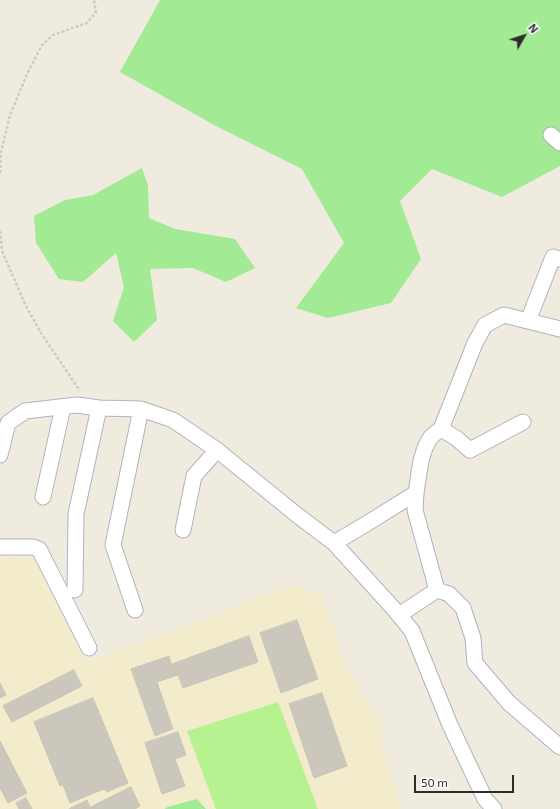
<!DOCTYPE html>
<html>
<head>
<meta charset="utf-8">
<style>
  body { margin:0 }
  #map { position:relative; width:560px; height:809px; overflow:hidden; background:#efebde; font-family:"Exo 2",sans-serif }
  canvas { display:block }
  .north { position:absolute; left:504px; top:16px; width:40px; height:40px; -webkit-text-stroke:3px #fff; paint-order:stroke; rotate:51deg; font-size:11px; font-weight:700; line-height:16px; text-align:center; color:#2c2c2c }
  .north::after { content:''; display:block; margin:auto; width:14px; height:18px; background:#2c2c2c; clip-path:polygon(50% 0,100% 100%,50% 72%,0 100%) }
  .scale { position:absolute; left:414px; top:775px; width:100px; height:18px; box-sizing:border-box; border:2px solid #2c2c2c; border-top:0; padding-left:5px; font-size:12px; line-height:14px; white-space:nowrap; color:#2c2c2c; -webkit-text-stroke:3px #fff; paint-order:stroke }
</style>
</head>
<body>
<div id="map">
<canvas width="560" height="809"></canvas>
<div class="north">N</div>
<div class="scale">50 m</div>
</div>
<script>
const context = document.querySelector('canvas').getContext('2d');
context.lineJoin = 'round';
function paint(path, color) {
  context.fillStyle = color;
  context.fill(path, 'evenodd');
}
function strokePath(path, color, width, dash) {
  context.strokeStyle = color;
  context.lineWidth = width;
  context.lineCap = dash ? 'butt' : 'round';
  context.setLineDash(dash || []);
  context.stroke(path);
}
paint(new Path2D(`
  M7,557l29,2 11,16 41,87 205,-77 28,9 28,76 34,59 -1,18 20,62h-402v-249z`), '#f2eccc');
paint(new Path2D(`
  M160,0h400v166l-58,31 -70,-28 -32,32 21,58 -30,44 -63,15 -32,-10 48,-65 -42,-74 -86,-43 -96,-54z
  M142,168l6,17 1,33 26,11 60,10 20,29 -29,14 -33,-14 -43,1 7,51 -23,22 -21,-21 11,-34 -8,-34 -33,29 -24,-3 -23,-36 -2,-27 31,-16 28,-5z
  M197,799l9,10h-41l2,-2z`), '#a3ea95');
paint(new Path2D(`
  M278,702l40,107h-102l-29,-78z`), '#b7f290');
const building = new Path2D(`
  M297,620l21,59 -37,14 -21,-60z
  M249,636l9,26 -75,26 -5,-13 -21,7 16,47 -18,7 -24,-67 38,-13 2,8z
  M74,670l8,16 -70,36 -9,-16z
  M0,683l6,12 -6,3z
  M322,693l25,73 -33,12 -25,-74z
  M93,698l35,85 -21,9 -3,-3 -34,14 -7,-18 -3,1 -26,-64z
  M178,732l8,23 -11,4 10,27 -23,8 -17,-51z
  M0,741l27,52 -19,10 -8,-15z
  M131,787l9,19 -5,3h-66l18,-9 3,7z
  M26,798l6,11h-13l-3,-6z`);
paint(building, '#cbc7bd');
strokePath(building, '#cbc7b7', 1);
const minor = new Path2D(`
  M551,135l9,8
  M528,321l25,-64 7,2
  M441,429l15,9 14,12 53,-28
  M0,455l8,-32 17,-12 52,-6 22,3 42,1 32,11 44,30 80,65 37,28 60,66 18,22 38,94 35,74 9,10
  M43,497l20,-90
  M183,530l11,-54 23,-26
  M334,543l32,-19 50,-31c3,-18 4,-41 15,-56 3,-3 7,-6 10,-8l34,-86 10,-18 19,-10 56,14
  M0,547h33l6,2 50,99
  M75,590l1,-76 23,-106
  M437,590l12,4 14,14 10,30 2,25 34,40 51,44
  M135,610l-22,-65 28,-136
  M399,615l38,-25 -22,-80 1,-17`);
strokePath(minor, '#b1b2c1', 17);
strokePath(new Path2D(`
  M0,173l1,-21 9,-37 18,-43 14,-27 11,-10 34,-12 9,-11 -2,-12
  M0,231l2,20 24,55 15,27 39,58`), '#ccc', 2.5, [3, 2]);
strokePath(minor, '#fff', 15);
</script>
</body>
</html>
